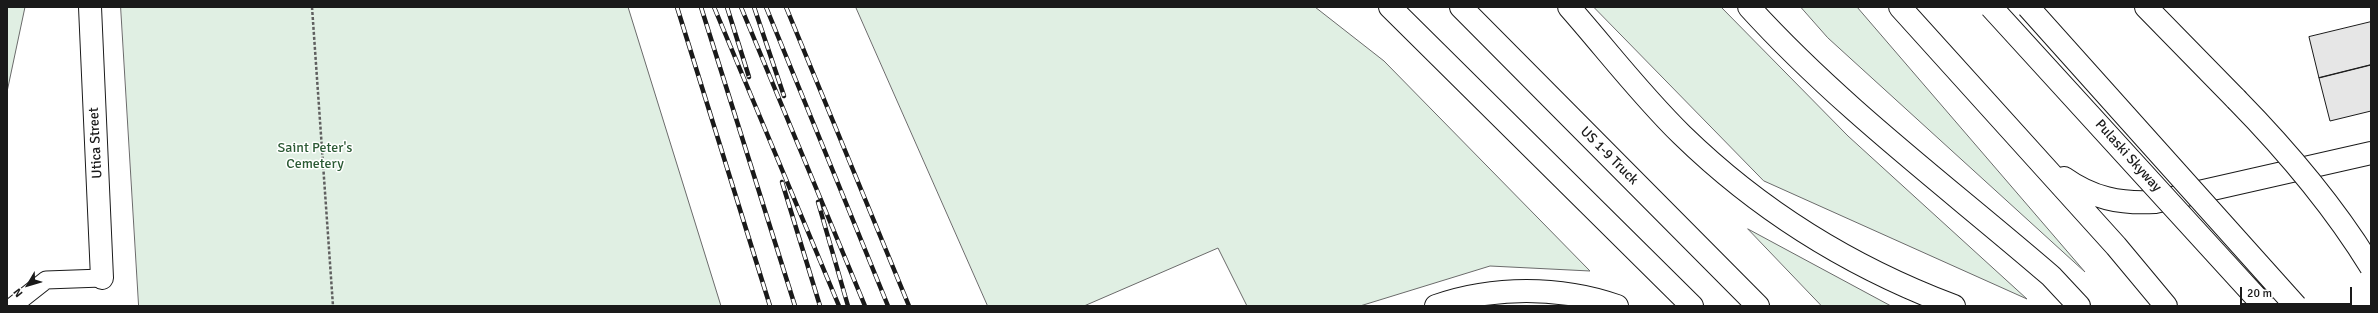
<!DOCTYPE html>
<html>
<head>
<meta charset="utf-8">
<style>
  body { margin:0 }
  #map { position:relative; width:2378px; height:313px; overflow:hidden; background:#fff; font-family:Signika,sans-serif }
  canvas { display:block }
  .frame { position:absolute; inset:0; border:8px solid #1a1a1a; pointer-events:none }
  .north { position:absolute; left:8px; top:265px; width:40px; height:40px; -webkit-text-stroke:3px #fff; paint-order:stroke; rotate:232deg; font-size:11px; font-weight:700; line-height:16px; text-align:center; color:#1a1a1a }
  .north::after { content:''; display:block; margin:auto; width:14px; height:18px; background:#1a1a1a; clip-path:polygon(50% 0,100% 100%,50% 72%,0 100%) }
  .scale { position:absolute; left:2240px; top:287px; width:112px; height:18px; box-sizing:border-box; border:2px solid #1a1a1a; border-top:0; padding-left:5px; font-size:12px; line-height:14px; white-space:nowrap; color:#1a1a1a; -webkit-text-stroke:3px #fff; paint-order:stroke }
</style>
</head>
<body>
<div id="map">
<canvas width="2378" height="313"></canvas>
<div class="frame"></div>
<div class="north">N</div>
<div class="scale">20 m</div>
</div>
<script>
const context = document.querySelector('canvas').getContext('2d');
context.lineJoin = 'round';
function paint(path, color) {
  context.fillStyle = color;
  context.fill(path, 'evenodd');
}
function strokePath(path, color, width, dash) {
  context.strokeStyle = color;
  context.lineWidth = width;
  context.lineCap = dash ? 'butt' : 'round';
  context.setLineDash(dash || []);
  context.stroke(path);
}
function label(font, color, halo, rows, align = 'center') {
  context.font = font + ' Signika,sans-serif';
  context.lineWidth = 3;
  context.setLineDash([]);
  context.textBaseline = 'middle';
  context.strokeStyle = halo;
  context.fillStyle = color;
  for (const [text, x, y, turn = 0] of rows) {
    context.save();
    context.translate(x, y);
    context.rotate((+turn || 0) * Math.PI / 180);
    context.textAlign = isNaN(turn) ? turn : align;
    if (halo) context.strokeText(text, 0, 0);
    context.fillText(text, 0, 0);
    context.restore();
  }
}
const green = new Path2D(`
  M7,7h18l-18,85z
  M121,7h507l93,299h-582z
  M856,7h459l69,54 206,210 -100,-5 -130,40h-113l-29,-58 -134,58h-96z
  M1594,7h127l127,129 179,163 -263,-118z
  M1801,7h56l228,265 -257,-234z
  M1748,229l143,77h-69z`);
paint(green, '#e0efe3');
strokePath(green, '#6a6a6a', 1);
const building = new Path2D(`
  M2371,22v43l-52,13 -10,-41z
  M2371,65v46l-41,10 -11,-43z`);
paint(building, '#e6e6e6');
strokePath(building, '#1a1a1a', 1);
const service = new Path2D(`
  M13,306l33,-26 56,-2`);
const minor = new Path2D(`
  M90,7l12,271`);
const motorway = new Path2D(`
  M1390,7l302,299
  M1461,7l297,299
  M1569,7c37,42 72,88 113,128 78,76 171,133 272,171
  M1749,7c91,100 200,181 302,269l28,30
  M1900,7l216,239 50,60
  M2146,7l90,92
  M2064,178c28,20 56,26 91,24l216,-49
  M1436,306c57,-20 124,-20 181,0`);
strokePath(service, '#1a1a1a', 19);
strokePath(minor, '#1a1a1a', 24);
strokePath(motorway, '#1a1a1a', 24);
strokePath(new Path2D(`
  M312,7l21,299`), '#5f5f5f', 2.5, [3, 2]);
strokePath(service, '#fff', 17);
strokePath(minor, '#fff', 22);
strokePath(motorway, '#fff', 22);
const rail = new Path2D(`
  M677,7l93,299
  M701,7l94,299
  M714,7l125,299
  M727,7l22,70
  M741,7l124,299
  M754,7l30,89
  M766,7l122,299
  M786,7l123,299
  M782,182l38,124
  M818,202l30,104`);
strokePath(rail, '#1a1a1a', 4.5);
strokePath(rail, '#fff', 3, [9]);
const motorwayBridge = new Path2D(`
  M1991,7l273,299
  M2028,7l268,299
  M2236,99c51,52 97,106 135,168`);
strokePath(motorwayBridge, '#1a1a1a', 24, []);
strokePath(motorwayBridge, '#fff', 22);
label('14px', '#1a1a1a', '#fff', [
  ["Utica Street",96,143,-93],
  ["US 1-9 Truck",1609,156,45],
  ["Pulaski Skyway",2128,156,48]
]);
label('14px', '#2b5a34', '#fff', [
  ["Saint Peter's",315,148],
  ["Cemetery",315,164]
]);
</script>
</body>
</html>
